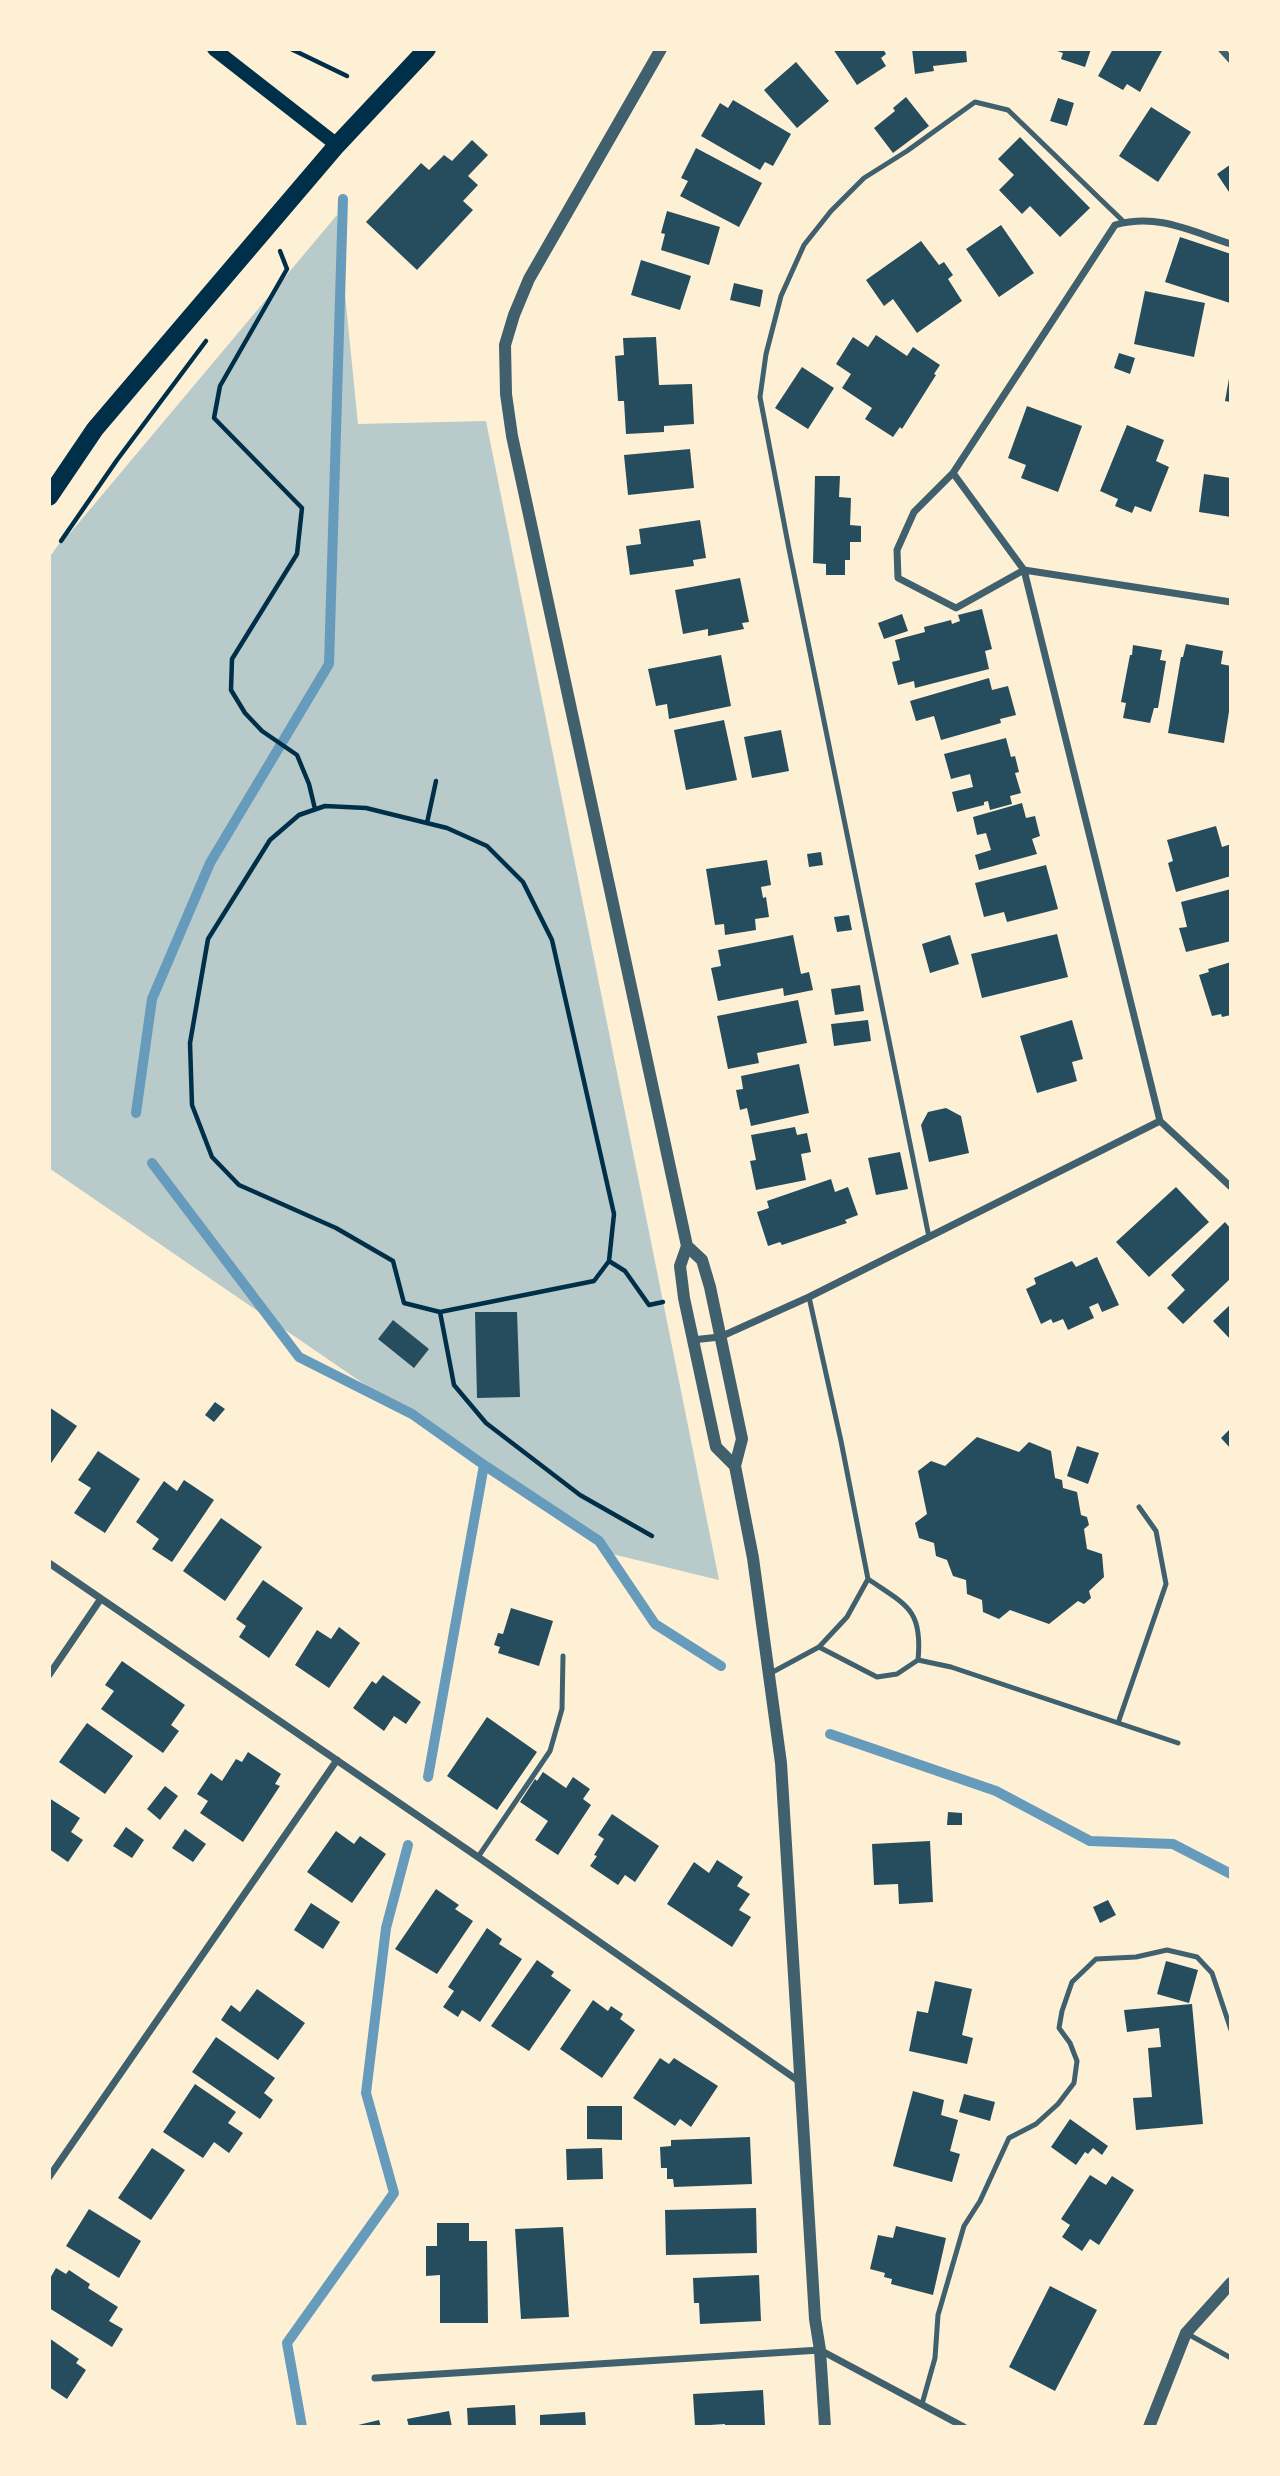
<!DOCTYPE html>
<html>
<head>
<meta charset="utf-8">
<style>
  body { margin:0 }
  #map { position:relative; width:1280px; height:2476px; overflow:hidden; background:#fdf0d5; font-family:Commissioner,sans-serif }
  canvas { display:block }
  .frame { position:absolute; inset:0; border:51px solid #fdf0d5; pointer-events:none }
</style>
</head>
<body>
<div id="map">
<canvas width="1280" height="2476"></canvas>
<div class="frame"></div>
</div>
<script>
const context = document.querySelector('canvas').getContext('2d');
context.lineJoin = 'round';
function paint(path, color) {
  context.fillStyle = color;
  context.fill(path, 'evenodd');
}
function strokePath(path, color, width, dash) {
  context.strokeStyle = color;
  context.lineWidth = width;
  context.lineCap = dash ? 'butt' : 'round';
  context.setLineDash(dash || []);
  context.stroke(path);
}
paint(new Path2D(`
  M337,215l21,209 128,-3 233,1159 -107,-26 -563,-386v-610l12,-17 10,-9z`), '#b9caca');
strokePath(new Path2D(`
  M136,1113l16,-114 58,-136 119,-199 14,-465
  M152,1163l147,194 113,57 72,51 115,76 56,83 66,42
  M830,1734l166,57 94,50 83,3 58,30
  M428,1777l56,-312
  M302,2427l-15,-84 107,-150 -28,-100 20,-165 22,-83`), '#669bbc', 10);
paint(new Path2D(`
  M833,49h50l3,5 -5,4 5,8 -29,19z
  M912,49h54l1,13 -34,4 1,5 -19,3z
  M1051,49h40l-6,18 -24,-8 2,-6z
  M1113,49h50l-23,43 -13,-8 -4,6 -25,-14z
  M796,62l33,39 -32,27 -33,-38z
  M906,97l23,29 -36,27 -19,-25 21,-17 -2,-3z
  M1058,98l16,5 -7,23 -17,-5z
  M733,100l58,34 -18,32 -8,-4 -5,8 -59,-34 19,-33 8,5z
  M1151,107l40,25 -33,50 -39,-26z
  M1020,137l70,71 -30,29 -30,-31 -8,8 -23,-24 15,-15 -16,-16z
  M472,140l16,15 -20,21 10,9 -15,16 10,9 -56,60 -51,-48 55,-59 8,7 15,-15 8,6z
  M696,148l66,35 -23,44 -59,-31 8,-15 -7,-3z
  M1231,164v31l-14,-21z
  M667,211l53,16 -11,38 -48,-15 4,-16 -4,-1z
  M1001,225l33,48 -35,24 -33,-48z
  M1180,237l51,17 -1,49 -65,-21z
  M921,241l18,24 5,-3 9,13 -5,4 14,22 -45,32 -24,-34 -9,7 -18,-26z
  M641,260l50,16 -11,34 -49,-15z
  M734,283l29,7 -3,17 -30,-7z
  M1145,291l60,12 -11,54 -60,-13z
  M876,335l31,21 6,-9 27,18 -6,9 2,1 -34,54 -2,-2 -7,10 -28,-18 7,-11 -30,-20 9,-14 -15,-10 17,-27 15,10z
  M656,337l3,48 33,-1 2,40 -30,2v6l-38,2 -2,-33h-6l-3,-45 9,-1 -1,-17z
  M1119,353l16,5 -5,16 -16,-6z
  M802,367l32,21 -26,41 -33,-21z
  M1230,373h1v29l-6,-1z
  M1027,406l55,20 -24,66 -37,-14 5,-13 -18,-7z
  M1127,425l37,15 -8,21 13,6 -18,45 -16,-6 -3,7 -17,-7 3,-7 -18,-8z
  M690,449l4,39 -66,7 -4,-40z
  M1204,474l27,4v39l-32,-5z
  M815,476h25l-1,21 12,1 -1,27 11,1v16h-11v18h-5v15h-19v-11l-13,-1z
  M700,520l6,38 -13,2 1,6 -64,9 -4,-29 15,-2 -2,-15z
  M740,578l9,44 -7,1 2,6 -36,7v-7l-25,5 -8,-44z
  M982,609l10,40 -7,2 4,18 -74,19 -1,-7 -16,4 -6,-23 8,-2 -5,-20 30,-8 -1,-5 27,-7 1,4 8,-3 -2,-6z
  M902,614l6,17 -24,8 -6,-16z
  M1186,644l37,7 -2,13 10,2v33l-7,44 -56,-10 13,-76h2z
  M1133,645l29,5 -2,10 6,1 -8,47h-4l-4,15 -27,-5 3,-15 -5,-1 9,-47h2z
  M721,655l10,51 -62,13 -2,-15 -11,2 -8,-37z
  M989,678l3,12 16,-4 8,29 -16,4 1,4 -60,17 -7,-24 -18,5 -6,-20z
  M724,720l13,60 -51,10 -12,-60z
  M781,730l8,41 -37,7 -8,-41z
  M1006,738l5,19 4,-1 4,16 -4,1 6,20 -11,3 2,8 -22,6 -2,-9 -4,1v3l-27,7 -5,-20 21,-5 -3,-13 -19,5 -7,-25z
  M1022,803l4,15 9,-2 5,20 -8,3 5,15 -58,16 -4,-15 16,-5 -5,-17 -9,2 -4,-18z
  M1216,826l6,21 9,-3v32l-55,16 -8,-29 5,-2 -6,-21z
  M821,852l2,13 -14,2 -2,-13z
  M767,860l4,25 -10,2 2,11 3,-1 3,20 -14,2 1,11 -31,5 -1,-11 -9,1 -9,-56z
  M1046,865l12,44 -51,13 -3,-10 -20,5 -9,-34z
  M1231,889v52l-45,11 -7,-24 8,-1 -6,-25z
  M849,915l3,15 -15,2 -3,-15z
  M1057,934l11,43 -86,21 -11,-44z
  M793,935l8,39 8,-2 4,18 -29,6 -1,-8 -65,13 -7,-33 10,-2 -3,-16z
  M950,935l9,29 -29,9 -8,-29z
  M1231,962v53l-9,2 -1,-3 -9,2 -13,-41 10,-3 -1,-3z
  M860,985l4,26 -29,4 -4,-26z
  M798,1000l9,43 -50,10 2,10 -31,6 -11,-53z
  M868,1020l3,21 -37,5 -3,-22z
  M1072,1020l11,39 -11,3 5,19 -40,12 -17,-57z
  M799,1064l10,49 -58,13 -4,-18 -7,2 -4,-20 7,-1 -2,-13z
  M946,1108l15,8 8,37 -40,9 -8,-37 7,-13z
  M795,1127l2,8 10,-2 4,19 -10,2 5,26 -50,10 -6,-29 6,-1 -5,-25z
  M900,1152l8,37 -32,6 -8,-37z
  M831,1179l4,13 13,-5 10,28 -13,5 2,3 -65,22 -2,-3 -12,4 -11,-34 12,-4 -2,-7z
  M1176,1187l33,35 -60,55 -33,-35z
  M1225,1222l6,7v49l-48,46 -16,-16 18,-18 -14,-15z
  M1097,1257l22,48 -17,7 -4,-9 -9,4 5,11 -26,12 -5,-11 -10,4 -2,-4 -10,5 -15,-35 10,-5 -2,-6 38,-17 4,6z
  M1231,1304v36l-18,-19z
  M475,1312h42l3,85 -43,1z
  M393,1320l36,29 -15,19 -36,-29z
  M215,1402l10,7 -11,13 -9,-7z
  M49,1407l28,19 -28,40z
  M1231,1428v21l-10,-11z
  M977,1437l42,15 10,-10 22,9 4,27 7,2 1,8 14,4 4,23 6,2 2,8 -5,4 3,20 15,5 2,23 -15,14 2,7 -7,6 -6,-3 -29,23 -39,-14 -11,9 -16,-7 -1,-12 -15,-6 -1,-14 -13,-4 -6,-16 -11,-4 -2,-13 -15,-5 -4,-15 12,-9 -9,-43 13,-10 14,5z
  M1077,1446l22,7 -11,31 -21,-8z
  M98,1451l42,28 -35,54 -31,-20 17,-25 -13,-8z
  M184,1480l30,20 -42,62 -20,-13 7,-10 -23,-17 28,-41 13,10z
  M221,1518l41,29 -37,54 -42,-30z
  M263,1580l40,28 -34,50 -30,-21 7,-11 -10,-7z
  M511,1608l42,13 -14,45 -41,-13 2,-6 -6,-2 4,-12 5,1z
  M339,1627l21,16 -31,45 -34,-23 22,-35 14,9z
  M122,1661l63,44 -14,20 8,6 -16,22 -62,-44 13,-18 -9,-6z
  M383,1675l38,27 -15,22 -12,-8 -10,15 -31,-23 19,-27 4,3z
  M487,1717l50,35 -40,58 -50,-34z
  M87,1723l46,33 -28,38 -46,-32z
  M248,1752l33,22 -6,10 5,2 -37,56 -43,-29 8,-12 -11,-7 14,-21 11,8 14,-22 6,3z
  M543,1772l23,16 7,-11 17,12 -7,10 8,6 -33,50 -23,-15 13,-19 -28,-19 15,-23 2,2z
  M165,1786l13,10 -18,24 -13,-11z
  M49,1798l31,20 -9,14 12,8 -15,22 -19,-13z
  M948,1812l14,1v12h-15z
  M612,1814l47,32 -24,36 -10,-7 -7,10 -28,-19 7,-10 -3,-1 10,-16 -6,-4z
  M126,1827l18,13 -12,18 -19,-12z
  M185,1829l21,15 -13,18 -21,-14z
  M336,1831l18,13 6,-8 26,18 -34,49 -45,-31z
  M930,1841l3,61 -34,2 -1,-20 -24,1 -2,-41z
  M717,1860l26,17 -6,9 13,8 -11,16 12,7 -19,30 -65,-43 27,-42 15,11z
  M436,1889l23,16 -4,4 18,12 -36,53 -42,-25z
  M1108,1900l8,15 -16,8 -7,-16z
  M311,1903l29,19 -17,27 -29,-19z
  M487,1928l15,11 -3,5 23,15 -42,63 -18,-12 -4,7 -15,-10 11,-16 -6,-4z
  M537,1960l17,12 -3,4 20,14 -42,61 -38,-25z
  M1166,1961l32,9 -9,33 -32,-9z
  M935,1981l37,8 -10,46 11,3 -6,26 -58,-13 8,-40 11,2z
  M257,1989l48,34 -27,37 -57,-40 10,-15 9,7z
  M593,2000l15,11 3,-5 12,8 -3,5 15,11 -33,48 -42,-29z
  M1192,2004l11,120 -67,6 -3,-32 19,-1 -4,-49 13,-1 -2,-19 -32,4 -3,-22z
  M216,2037l59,41 -11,15 9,7 -13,19 -68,-47z
  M660,2058l9,6 5,-6 44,28 -27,41 -11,-8 -5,7 -42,-28z
  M195,2084l41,28 -8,11 15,10 -14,20 -15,-11 -11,16 -40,-26z
  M913,2091l31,9 -3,15 17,5 -8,31 10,3 -8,28 -59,-16z
  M964,2094l31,8 -5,19 -31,-9z
  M587,2106h35v34l-35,-1z
  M1070,2119l38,27 -6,9 -9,-7 -5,6 -3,-2 -9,13 -25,-18z
  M750,2137l2,47 -78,3 -1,-8h-6v-11h-6l-1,-21 11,-1v-6z
  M152,2148l33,22 -34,50 -33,-22z
  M602,2148l1,31 -36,1 -1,-31z
  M1090,2175l16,10 6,-9 22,14 -35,55 -9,-6 -8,12 -20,-14 8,-12 -9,-6z
  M756,2208l1,45 -91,2 -1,-45z
  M89,2209l52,32 -22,37 -53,-32z
  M437,2223h32v18h18l1,82h-48v-48l-14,1v-30h11z
  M896,2226l50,12 -13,57 -42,-11 1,-5 -8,-2 1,-4 -15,-4 8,-34 15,3z
  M563,2227l6,90 -48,2 -6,-90z
  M56,2268l10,6 3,-4 21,14 -2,4 30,19 -9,14 14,8 -11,18 -63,-39v-28z
  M759,2275l2,46 -61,3 -1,-21h-5l-1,-25z
  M1050,2286l47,24 -42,81 -46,-24z
  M49,2338l30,21 -3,4 10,7 -19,29 -18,-12z
  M763,2390l2,35 -13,2h-27v-3l-30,2 -2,-32z
  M515,2405l1,22h-48l-1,-19z
  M449,2411l3,16h-43l-2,-8z
  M585,2412l1,15h-46v-12z
  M379,2420l2,7h-27v-1z`), '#264d5e');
strokePath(new Path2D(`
  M291,49l56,27
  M280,251l7,18 -67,117 -6,32 88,90 -5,46 -65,105 -1,31 14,23 17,18 35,24 12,29 6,25
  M61,541l56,-81 89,-119
  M325,806l41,2 81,20 40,18 36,36 29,58 62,274 -5,47 -15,20 -154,31 -36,-9 -11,-42 -57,-33 -97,-43 -27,-28 -20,-52 -2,-62 18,-104 62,-99 29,-25z
  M427,823l9,-42
  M609,1261l16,10 24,34 14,-3
  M440,1312l14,73 32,38 94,72 72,41`), '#003049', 4.5);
strokePath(new Path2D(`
  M929,1237l-140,-688 -29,-152 6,-43 15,-58 23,-51 27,-34 33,-33 43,-27 68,-49 33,8 117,113
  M868,1579c38,26 55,30 50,81
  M819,1647l58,30 20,-3 21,-14 33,7 227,76
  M769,1674l50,-27 28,-30 21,-38 -27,-138 -32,-144
  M1118,1723l48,-139 -10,-53 -17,-24
  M478,1857l72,-106 12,-42 1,-53
  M1186,2333l45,25
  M922,2404l13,-46 3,-43 26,-89 16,-25 29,-63 27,-14 22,-20 16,-21 3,-22 -7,-18 -11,-15 3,-17 10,-29 24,-23 40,-2 31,-7 30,7 15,16 19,57`), '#3f606c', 5);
strokePath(new Path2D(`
  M1221,49l10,11
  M953,473l-39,39 -17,38 1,28 58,30 68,-38 207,32
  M1160,1121l-136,-551 -71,-97 162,-248c43,-12 75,6 116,19
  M692,1340l28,-3 89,-40 351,-176 71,66
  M49,1563l429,294 322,225
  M49,1675l51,-75
  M49,2177l288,-417
  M375,2378l445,-28 144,77`), '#3f606c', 7);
strokePath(new Path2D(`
  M661,49l-132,230 -15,36 -9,30 1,49 6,42 175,810 -7,20 4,32 32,149 19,19
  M687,1246l15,14 8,27 32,152 -7,27 18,92 28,205 34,556 5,31 5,77
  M1149,2427l37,-94 45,-50`), '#3f606c', 12);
strokePath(new Path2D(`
  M214,49l123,96`), '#003049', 14);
strokePath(new Path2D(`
  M49,497l46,-68 242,-284 90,-96`), '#003049', 18);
</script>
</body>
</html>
